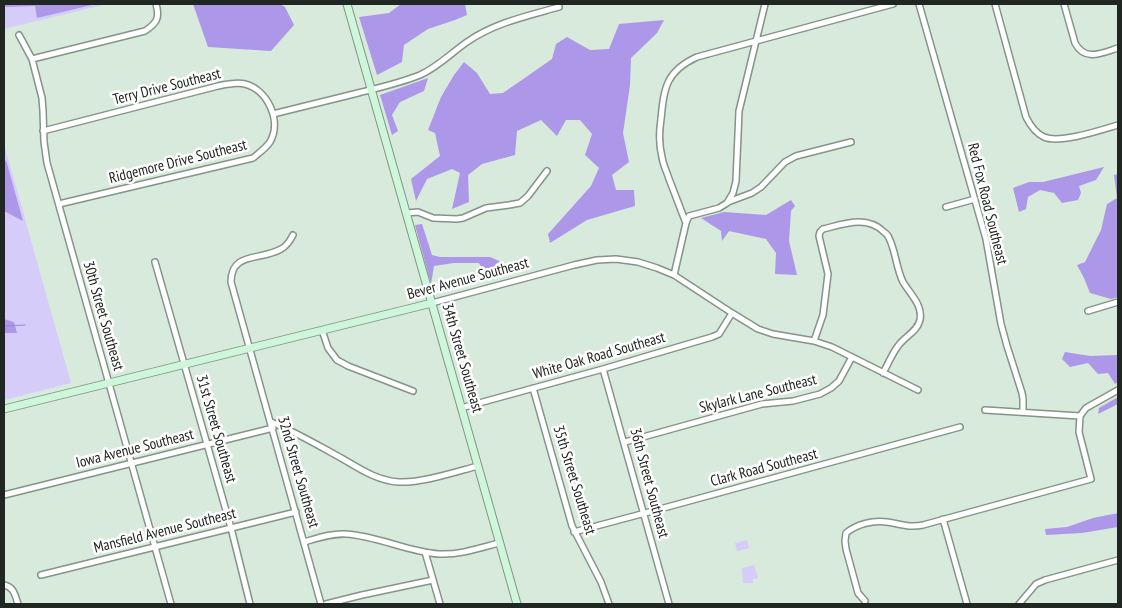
<!DOCTYPE html>
<html>
<head>
<meta charset="utf-8">
<style>
  body { margin:0 }
  #map { position:relative; width:1122px; height:608px; overflow:hidden; background:#d8eadb; font-family:"PT Sans Narrow",sans-serif }
  canvas { display:block }
  .frame { position:absolute; inset:0; border:5px solid #202621; pointer-events:none }
</style>
</head>
<body>
<div id="map">
<canvas width="1122" height="608"></canvas>
<div class="frame"></div>
</div>
<script>
const context = document.querySelector('canvas').getContext('2d');
context.lineJoin = 'round';
function paint(path, color) {
  context.fillStyle = color;
  context.fill(path, 'evenodd');
}
function strokePath(path, color, width, dash) {
  context.strokeStyle = color;
  context.lineWidth = width;
  context.lineCap = dash ? 'butt' : 'round';
  context.setLineDash(dash || []);
  context.stroke(path);
}
function label(font, color, halo, rows, align = 'center') {
  context.font = font + ' "PT Sans Narrow",sans-serif';
  context.lineWidth = 5;
  context.setLineDash([]);
  context.textBaseline = 'middle';
  context.strokeStyle = halo;
  context.fillStyle = color;
  for (const [text, x, y, turn = 0] of rows) {
    context.save();
    context.translate(x, y);
    context.rotate((+turn || 0) * Math.PI / 180);
    context.textAlign = isNaN(turn) ? turn : align;
    if (halo) context.strokeText(text, 0, 0);
    context.fillText(text, 0, 0);
    context.restore();
  }
}
paint(new Path2D(`
  M4,4h103l-103,25z
  M4,144l67,239 -67,17z
  M747,540l2,8 -12,3 -2,-8z
  M754,565l4,12 -1,2h-4v4h-10l-1,-15z`), '#d6ccf9');
paint(new Path2D(`
  M4,4h92l-59,14 -2,-12 -31,1z
  M193,4h87l5,3 9,18 -23,26 -63,-4z
  M401,4h64l2,11 -12,5 -27,9 -24,16 -2,17 -25,13 -18,-58 30,-4z
  M664,20l-7,13 -26,25 -1,27 -7,48 6,29 -17,13 4,15h18l1,16 -48,14 -37,23 -2,-9 43,-48 8,-18 -14,-13 7,-21 -12,-14h-14l-9,16 -16,-16 -24,11 -2,24 -33,9 -14,11 1,27 -17,7 8,-36 -8,-4 -25,10 -11,22 -5,-22 29,-23 -5,-23 -7,-3 13,-33 13,-22 10,-13 13,11 13,21 13,-1 49,-34 4,-15 11,-7 23,13 19,-1 10,-25z
  M428,78l-4,13 -24,11 -8,13 6,16 -6,4 -12,-40z
  M6,160l17,61 -19,-10v-47z
  M1104,167l-8,13 -17,6 2,7 -3,7 -16,3 -8,-10 -14,-3 -12,7 -2,12 -7,3 -6,-24 16,-6h14z
  M1118,174v123l-7,2 -21,-6 -6,-15 -7,-13 8,-3 16,-32 6,-26 10,-6 -3,-23z
  M791,200l4,6 -4,5 -2,30 8,34 -22,-1 1,-21 -10,-14 -37,-8 -7,10 -1,-10 -20,-13 23,-6 42,3z
  M422,224l10,31 8,2h50l30,13 -32,8 -9,-15h-25l-20,3 -3,18 -16,-59z
  M4,319l10,3 3,11h-13z
  M1065,352l25,4 28,-1v27l-3,2 -7,-11 -10,1 -10,-11 -18,4 -8,-8z
  M1118,397v7l-20,10 1,-6z
  M1118,513v14l-36,6 -36,2 -1,-6 22,-2 26,-9z`), '#ad97e8');
strokePath(new Path2D(`
  M4,326l21,-1`), '#9c87d6', 1);
const street = new Path2D(`
  M919,4l67,235 15,85 6,22 15,47 1,6v13
  M995,4l31,113c4,8 9,16 18,20 16,7 57,-7 74,-12
  M1064,4l11,39c10,19 27,10 43,5
  M19,35l13,24 10,39 1,13 1,31 3,21 124,441
  M32,59l113,-28c12,-8 15,-13 11,-27
  M273,114c28,-7 56,-14 85,-21 20,-5 42,-10 62,-18 18,-8 31,-22 47,-33 27,-19 60,-26 92,-35
  M43,131l175,-45c9,-2 19,-4 27,-2 23,6 37,37 25,58 -4,6 -11,11 -17,16l-194,46
  M728,202l24,-9 9,-6 24,-25 11,-6 55,-14
  M946,207l29,-8
  M407,213l11,-1 15,6 24,1 6,-1 23,-10 23,-3 11,-2 8,-7 19,-25
  M686,223c-6,-15 -11,-29 -17,-44 -2,-7 -6,-14 -7,-22 -3,-12 -3,-25 -1,-38 3,-31 5,-48 36,-62l196,-53
  M293,235c-3,6 -6,11 -12,14 -20,12 -50,2 -50,33l90,322
  M155,262l76,266 19,76
  M674,275l12,-52 3,-7 30,-8 8,-5 6,-10 3,-12 3,-70 26,-107
  M432,303l142,-38 23,-5 19,-1 22,3 19,6 17,7 58,38 26,16 15,5 41,7 18,6 86,43
  M1088,311l30,-9
  M322,330l6,18 9,12 11,6 65,25
  M814,341l9,-26 5,-41 -9,-38 1,-4 3,-3c21,-5 44,-14 61,3 3,2 4,3 5,6 7,14 7,30 14,44 7,12 20,23 17,38 -3,12 -15,16 -22,26 -6,8 -10,18 -15,27
  M603,369l66,235
  M533,388l39,138 29,56 8,22
  M461,408l142,-39 109,-32 7,-3 13,-21
  M985,410l95,6
  M1080,416l6,-8 32,-18
  M271,422c25,10 48,24 72,37 17,10 35,22 56,23 23,1 56,-10 79,-16
  M625,442l137,-38 31,-3 27,-7 11,-6 8,-7 13,-24
  M4,495l269,-67
  M943,519l24,85
  M574,532l75,-20 311,-85
  M304,542c14,-4 28,-9 42,-8 32,2 62,18 93,20 21,1 41,-6 60,-11
  M425,552l15,52
  M41,575l255,-63
  M4,585c10,2 11,10 14,19
  M865,601l-7,-8 -12,-44 -1,-8 1,-8c11,-9 27,-13 41,-11 14,2 22,6 36,3l168,-46 -12,-47 1,-16
  M326,604l36,-9 71,-15
  M1019,604l17,-20 9,-4 73,-20`);
const secondary = new Path2D(`
  M347,4l170,600
  M4,409l428,-106`);
strokePath(street, '#849487', 8);
strokePath(secondary, '#849487', 9);
strokePath(street, '#fff', 5);
strokePath(secondary, '#cdf6da', 7);
label('15px', '#202621', '#fff', [
  ["Terry Drive Southeast",167,87,-14],
  ["Ridgemore Drive Southeast",178,162,-14],
  ["Red Fox Road Southeast",987,204,76],
  ["Bever Avenue Southeast",468,279,-15],
  ["30th Street Southeast",103,316,74],
  ["White Oak Road Southeast",599,356,-16],
  ["34th Street Southeast",462,358,74],
  ["Skylark Lane Southeast",758,394,-14],
  ["31st Street Southeast",216,429,74],
  ["Iowa Avenue Southeast",135,449,-14],
  ["Clark Road Southeast",764,468,-15],
  ["32nd Street Southeast",298,472,74],
  ["35th Street Southeast",574,480,73],
  ["36th Street Southeast",649,483,75],
  ["Mansfield Avenue Southeast",165,531,-14]
]);
</script>
</body>
</html>
